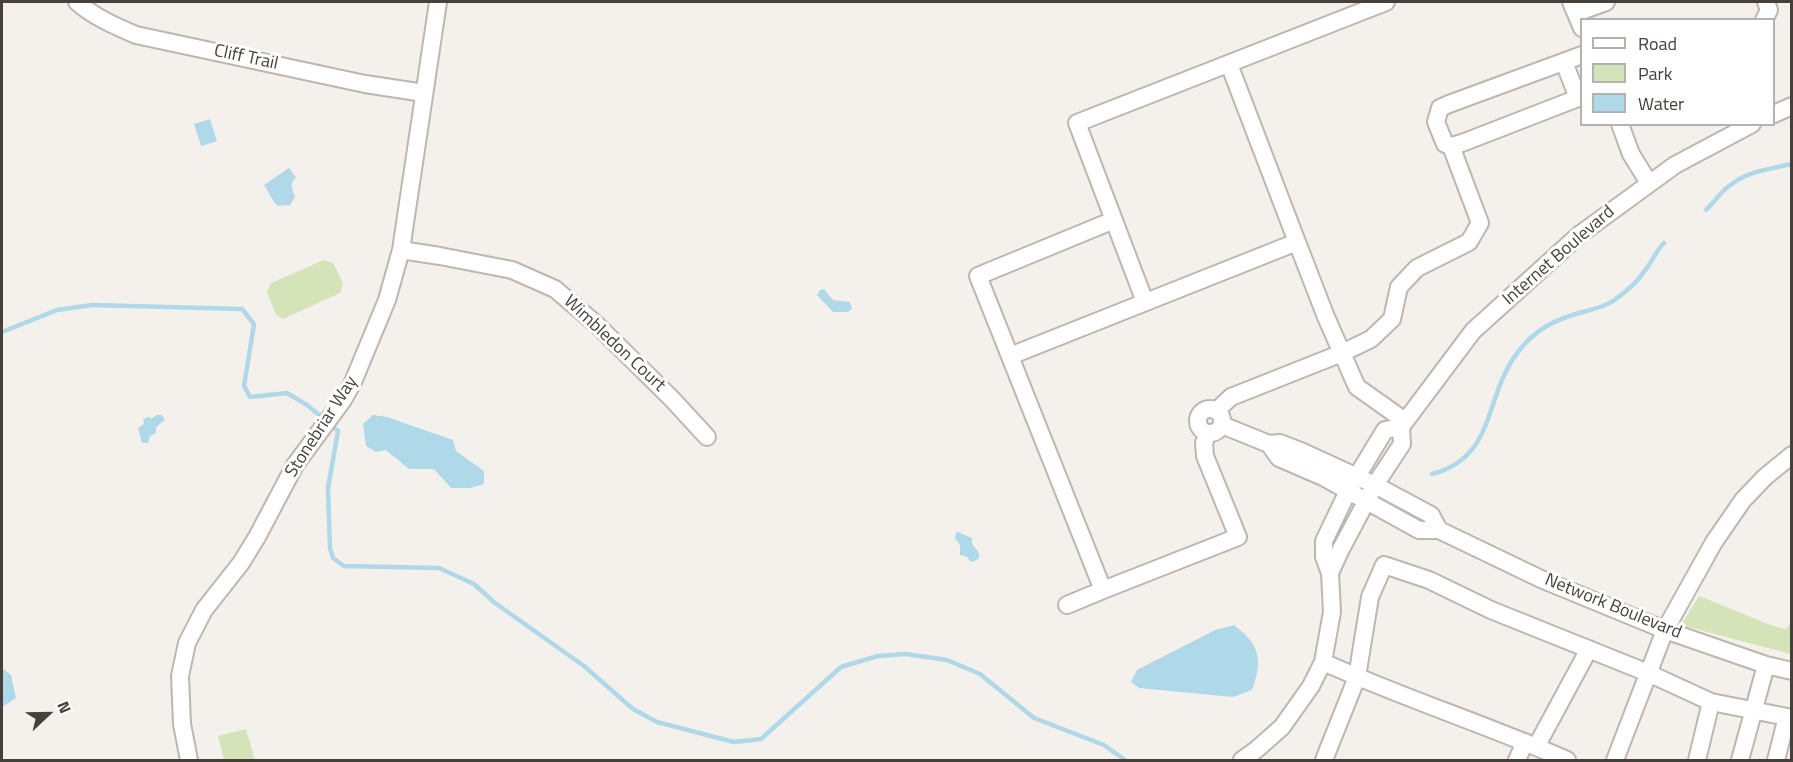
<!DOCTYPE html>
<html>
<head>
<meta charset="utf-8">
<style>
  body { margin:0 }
  #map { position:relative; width:1793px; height:762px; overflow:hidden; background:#f4f0eb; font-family:"Titillium Web",sans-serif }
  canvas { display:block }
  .frame { position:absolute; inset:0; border:3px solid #47403a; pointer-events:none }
  .legend { position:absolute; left:1580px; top:18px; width:195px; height:108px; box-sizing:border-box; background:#fff; border:2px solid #b5b3b0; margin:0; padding:8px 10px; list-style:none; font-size:18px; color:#47403a }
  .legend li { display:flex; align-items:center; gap:12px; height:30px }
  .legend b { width:30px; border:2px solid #b5b3b0 }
  .north { position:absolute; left:18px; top:684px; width:60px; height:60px; -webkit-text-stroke:4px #fff; paint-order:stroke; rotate:68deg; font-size:16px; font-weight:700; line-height:24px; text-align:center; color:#47403a }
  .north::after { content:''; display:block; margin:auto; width:21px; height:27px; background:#47403a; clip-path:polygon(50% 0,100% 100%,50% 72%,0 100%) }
</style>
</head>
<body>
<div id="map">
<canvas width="1793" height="762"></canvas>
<div class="frame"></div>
<ul class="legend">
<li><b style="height:8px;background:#fff"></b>Road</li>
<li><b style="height:16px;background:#d5e3b9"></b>Park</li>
<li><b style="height:16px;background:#afd9e8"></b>Water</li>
</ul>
<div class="north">N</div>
</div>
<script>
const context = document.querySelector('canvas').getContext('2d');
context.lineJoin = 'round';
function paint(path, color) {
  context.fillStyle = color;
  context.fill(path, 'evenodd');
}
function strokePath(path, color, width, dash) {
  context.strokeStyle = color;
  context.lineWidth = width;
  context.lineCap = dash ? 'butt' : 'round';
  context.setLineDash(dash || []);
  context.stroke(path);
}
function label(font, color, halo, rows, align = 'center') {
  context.font = font + ' "Titillium Web",sans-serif';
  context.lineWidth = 6;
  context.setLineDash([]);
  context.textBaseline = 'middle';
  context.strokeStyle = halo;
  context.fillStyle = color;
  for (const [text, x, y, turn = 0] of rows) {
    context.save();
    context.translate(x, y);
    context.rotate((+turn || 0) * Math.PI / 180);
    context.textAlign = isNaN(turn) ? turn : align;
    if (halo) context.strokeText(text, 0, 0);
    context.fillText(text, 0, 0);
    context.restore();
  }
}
paint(new Path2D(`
  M324,260l9,3 10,20 -3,10 -57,26 -7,-4 -9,-23 4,-9z
  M1699,596l74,30 13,3 5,-6v31l-110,-29z
  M246,729l9,31h-31l-6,-24z`), '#d5e3b9');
paint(new Path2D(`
  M210,119l7,22 -16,5 -7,-22z
  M289,168l7,10c-7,5 -4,11 -1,19l-5,8 -12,1 -4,-4 -10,-17z
  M824,289l9,11 17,2 2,7 -4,3h-15l-16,-17 3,-5z
  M157,415h5l3,5 -9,7v6l-6,3 -2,7h-6l-4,-15 6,-4 -1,-4 4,-3 5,1z
  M373,415l14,2 66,23 3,11 28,20v13l-14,4h-19l-17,-19h-25l-23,-19 -10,2 -10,-6 -3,-22z
  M958,532l14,6v6l7,9v5l-6,4 -3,-1 -4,-5 -6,-1v-10l-5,-7 1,-5z
  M1234,625c26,20 29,34 18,65l-19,7 -94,-9 -8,-6 6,-12 78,-40z
  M2,668l9,7 5,23 -14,9z`), '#afd9e8');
strokePath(new Path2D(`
  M1706,210c8,-8 14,-17 23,-24 18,-15 41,-17 63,-22
  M2,332l55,-22 35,-5 150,4 12,15 -10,62 6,11 37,-4 20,12 17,14
  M331,425l7,6 -10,57 2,60 3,10 11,8 95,2 35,16 21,19 89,63 49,43 24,13 77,20 27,-3 80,-72 37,-11 28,-2 41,6 33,14 54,44 70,27 21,15
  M1432,474c65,-17 51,-77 86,-122 17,-23 38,-33 65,-40 10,-3 21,-5 30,-11 13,-9 25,-19 33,-32 7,-9 10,-18 18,-26`), '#afd9e8', 4.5);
const minor = new Path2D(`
  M77,2c17,15 38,24 59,33l229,49 59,9
  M1571,2l11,26
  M1576,13l30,-11
  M1764,20l5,-10 -3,-8
  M1564,62l14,36 -116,45 -11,3 -6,-2 -9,-22 4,-14 9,-4 133,-49
  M1229,64l68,178
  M1774,114l18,-8
  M1620,124l11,30 18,29
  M1114,220l-136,56 125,314 135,-53 -33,-81 -1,-13 4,-10
  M401,250l39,6 72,14 43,19 41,35 76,75 35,38
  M1145,302l-68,-179 309,-121
  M1010,356l287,-114 29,75 31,70 48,34
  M1198 421a12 12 0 1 1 24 0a12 12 0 1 1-24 0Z
  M1216,411l15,-14 111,-44 29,-14 21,-20 7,-32 18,-19 52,-26 11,-19 -29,-77
  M1222,425l47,19 11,-1 23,9 72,33 56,30 8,15
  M1269,444l10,14 44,19 96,53h20l102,49 124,51 101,35 26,6
  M1330,573l11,-24 34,-64 27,-41 -1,-17
  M1067,605l36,-15
  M1323,662c80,36 164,63 244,98
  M1711,702l81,16
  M1536,747l53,-98
  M189,760l-7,-36 -2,-48 7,-33 17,-33 37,-47 16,-26 38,-72 48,-65 10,-18 34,-82 14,-50 37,-248
  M1242,760l14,-10 26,-23 29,-41 12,-24 9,-50 -2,-39 -6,-16v-16l24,-50 37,-61 16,-3 72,-96 106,-96 96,-70 77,-41
  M1324,760l33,-83 13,-80 14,-32 45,15 62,30 157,63 63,29 -14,58
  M1517,760l8,-18
  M1615,760l50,-130 49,-88 29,-42 22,-23 27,-22
  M1740,760l26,-95
  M1776,760l11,-43`);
strokePath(minor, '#beb6af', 20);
strokePath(minor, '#fff', 16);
label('18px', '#47403a', '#fff', [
  ["Cliff Trail",246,58,12],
  ["Internet Boulevard",1559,256,-41],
  ["Wimbledon Court",614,344,43],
  ["Stonebriar Way",322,427,-57],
  ["Network Boulevard",1613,607,22]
]);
</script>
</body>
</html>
